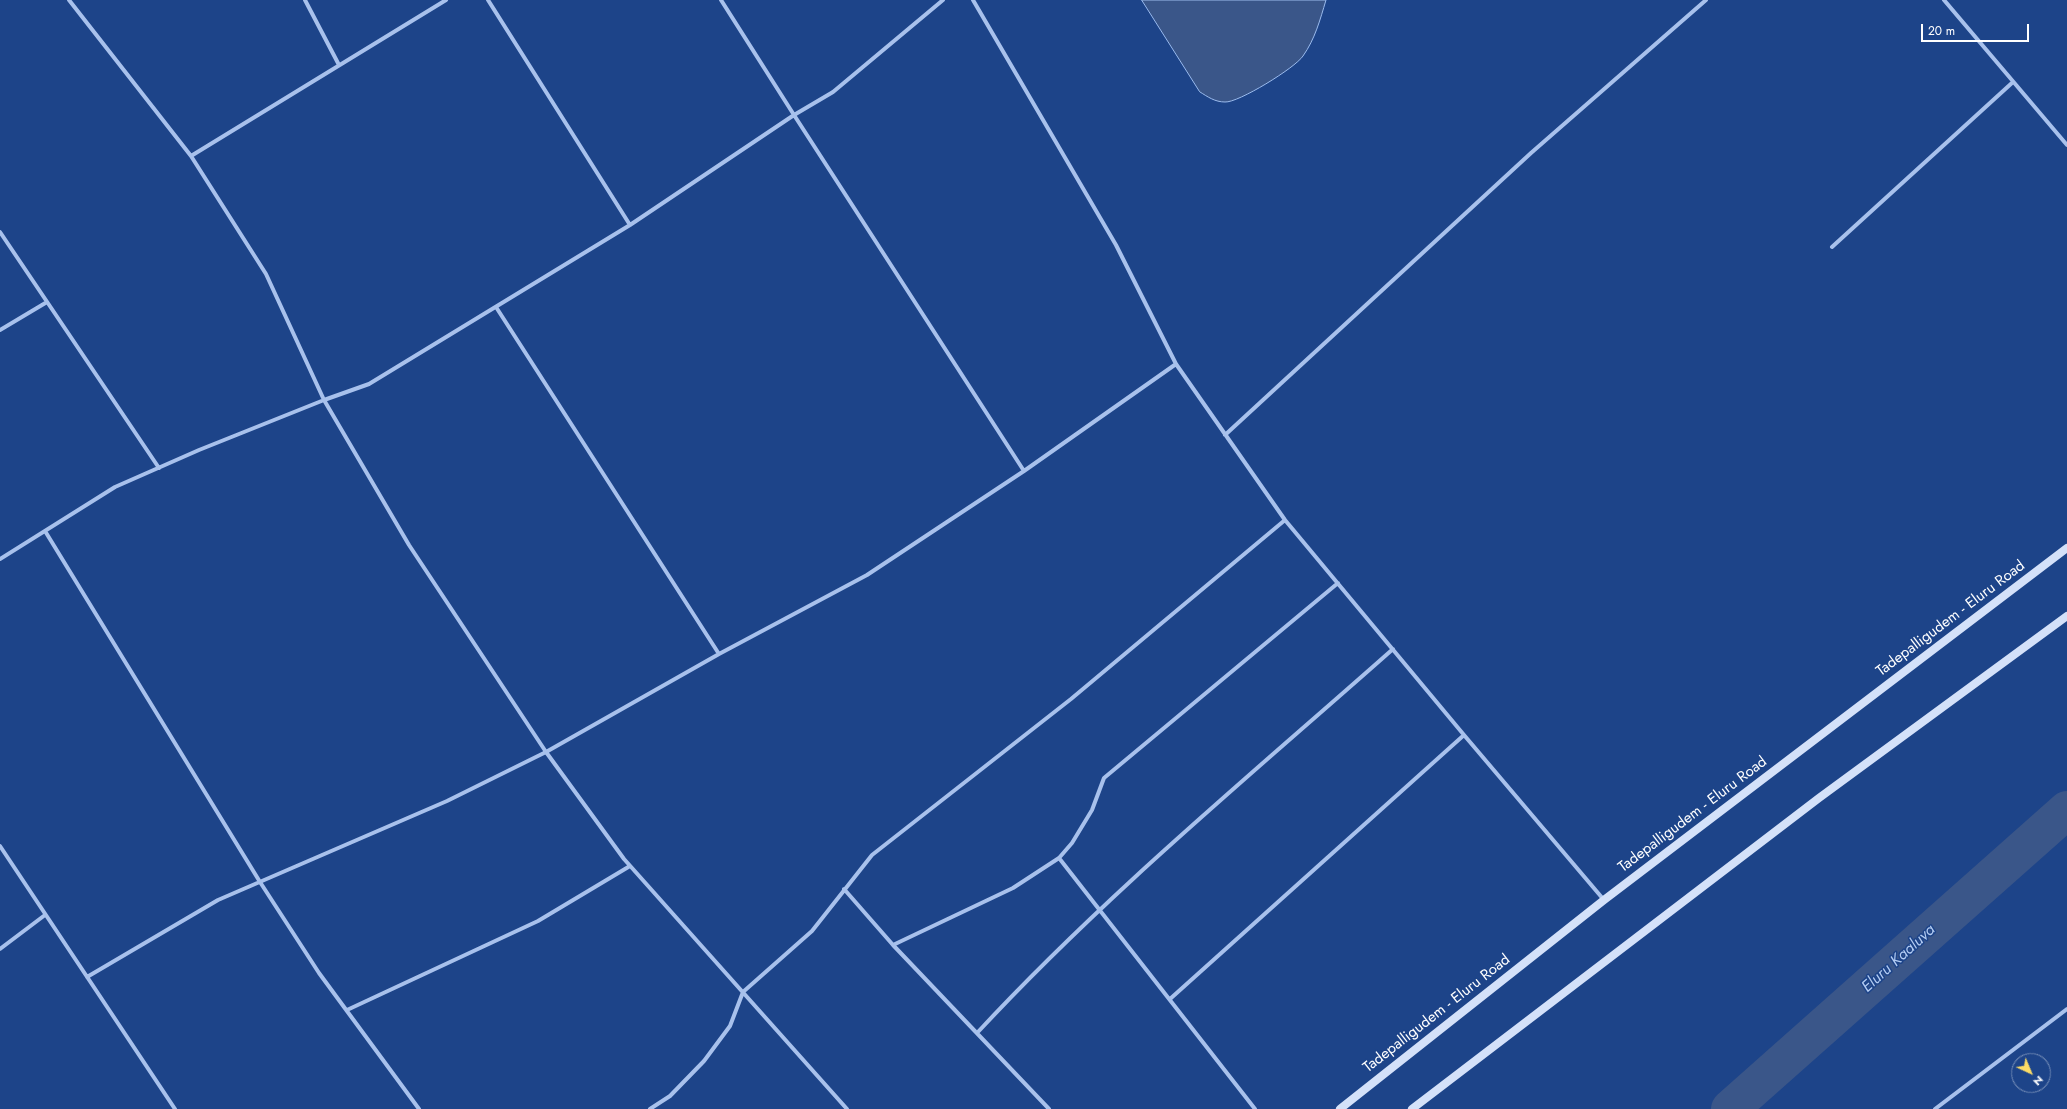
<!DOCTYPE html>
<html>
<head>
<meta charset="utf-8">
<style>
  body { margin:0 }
  #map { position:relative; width:2067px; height:1109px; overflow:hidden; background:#1d4489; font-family:Jost,sans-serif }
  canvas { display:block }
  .north { position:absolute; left:2011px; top:1053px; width:40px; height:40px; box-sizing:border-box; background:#1d4489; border:1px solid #778fb8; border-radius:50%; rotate:136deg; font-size:11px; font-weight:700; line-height:16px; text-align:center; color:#fff }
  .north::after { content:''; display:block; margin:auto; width:14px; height:18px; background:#fbdc66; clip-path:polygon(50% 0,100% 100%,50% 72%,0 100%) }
  .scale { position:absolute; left:1921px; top:24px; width:108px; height:18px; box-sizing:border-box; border:2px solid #fff; border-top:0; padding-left:5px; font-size:12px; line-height:14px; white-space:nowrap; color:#fff; -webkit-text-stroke:3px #1d4489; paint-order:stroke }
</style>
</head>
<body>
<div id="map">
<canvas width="2067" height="1109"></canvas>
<div class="north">N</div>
<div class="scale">20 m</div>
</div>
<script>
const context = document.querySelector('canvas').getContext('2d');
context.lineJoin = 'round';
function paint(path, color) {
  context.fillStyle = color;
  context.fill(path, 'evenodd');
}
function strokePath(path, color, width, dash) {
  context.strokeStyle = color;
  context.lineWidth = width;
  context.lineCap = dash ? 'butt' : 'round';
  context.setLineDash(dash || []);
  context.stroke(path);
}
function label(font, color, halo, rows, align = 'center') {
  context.font = font + ' Jost,sans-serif';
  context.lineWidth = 3;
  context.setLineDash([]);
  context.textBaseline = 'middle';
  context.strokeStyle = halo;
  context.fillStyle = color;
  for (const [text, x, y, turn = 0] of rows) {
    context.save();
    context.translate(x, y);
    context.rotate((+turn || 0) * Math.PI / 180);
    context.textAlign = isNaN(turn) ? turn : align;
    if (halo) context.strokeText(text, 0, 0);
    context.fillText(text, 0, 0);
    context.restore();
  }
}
const water = new Path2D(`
  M1142,0h184c-6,20 -11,39 -23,56 -8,12 -65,47 -78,46 -10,0 -17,-5 -25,-10z`);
paint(water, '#3a5689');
strokePath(water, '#9bbbed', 1);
strokePath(new Path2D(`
  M1730,1109l337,-299`), '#3a5689', 38);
strokePath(new Path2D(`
  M69,0l122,156 75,118 58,126 85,145 137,207 78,107 223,250
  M305,0l34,65
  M488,0l142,225
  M721,0l73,115 230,356
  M973,0l143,245 60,119 109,156 179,215 140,165
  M1944,0l123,145
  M191,156l255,-156
  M0,232l159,236
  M1832,247l181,-165
  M496,307l223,347
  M0,330l47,-28
  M1225,435l306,-282 175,-153
  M45,531l215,351 59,91 100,136
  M0,559l115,-72 84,-37 125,-50 45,-16 261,-159 164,-110 39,-23 110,-92
  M0,846l175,263
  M1059,858l196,251
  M844,889l49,56 156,164
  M893,945l120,-57 46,-30 13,-15 20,-33 12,-32 234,-195
  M0,949l45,-34
  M87,977l131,-77 229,-99 99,-49 173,-98 148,-79 157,-104 152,-107
  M1170,999l294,-264
  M347,1010l191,-89 92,-55
  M977,1033c128,-138 275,-259 416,-384
  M650,1109l20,-13 34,-35 26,-35 13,-34 69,-61 60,-76 199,-156 214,-179
  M1935,1109l132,-100`), '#a8c1ec', 4);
strokePath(new Path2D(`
  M1340,1109l264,-209 463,-352
  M1412,1109l407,-311 248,-182`), '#d4e1f9', 8);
label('15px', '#fff', '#1d4489', [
  ["Tadepalligudem - Eluru Road",1951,619,-37],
  ["Tadepalligudem - Eluru Road",1693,815,-37],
  ["Tadepalligudem - Eluru Road",1437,1014,-38]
]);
label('italic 16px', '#b3ccf3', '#1d4489', [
  ["Eluru Kaaluva",1899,959,-42]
]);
</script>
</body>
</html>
